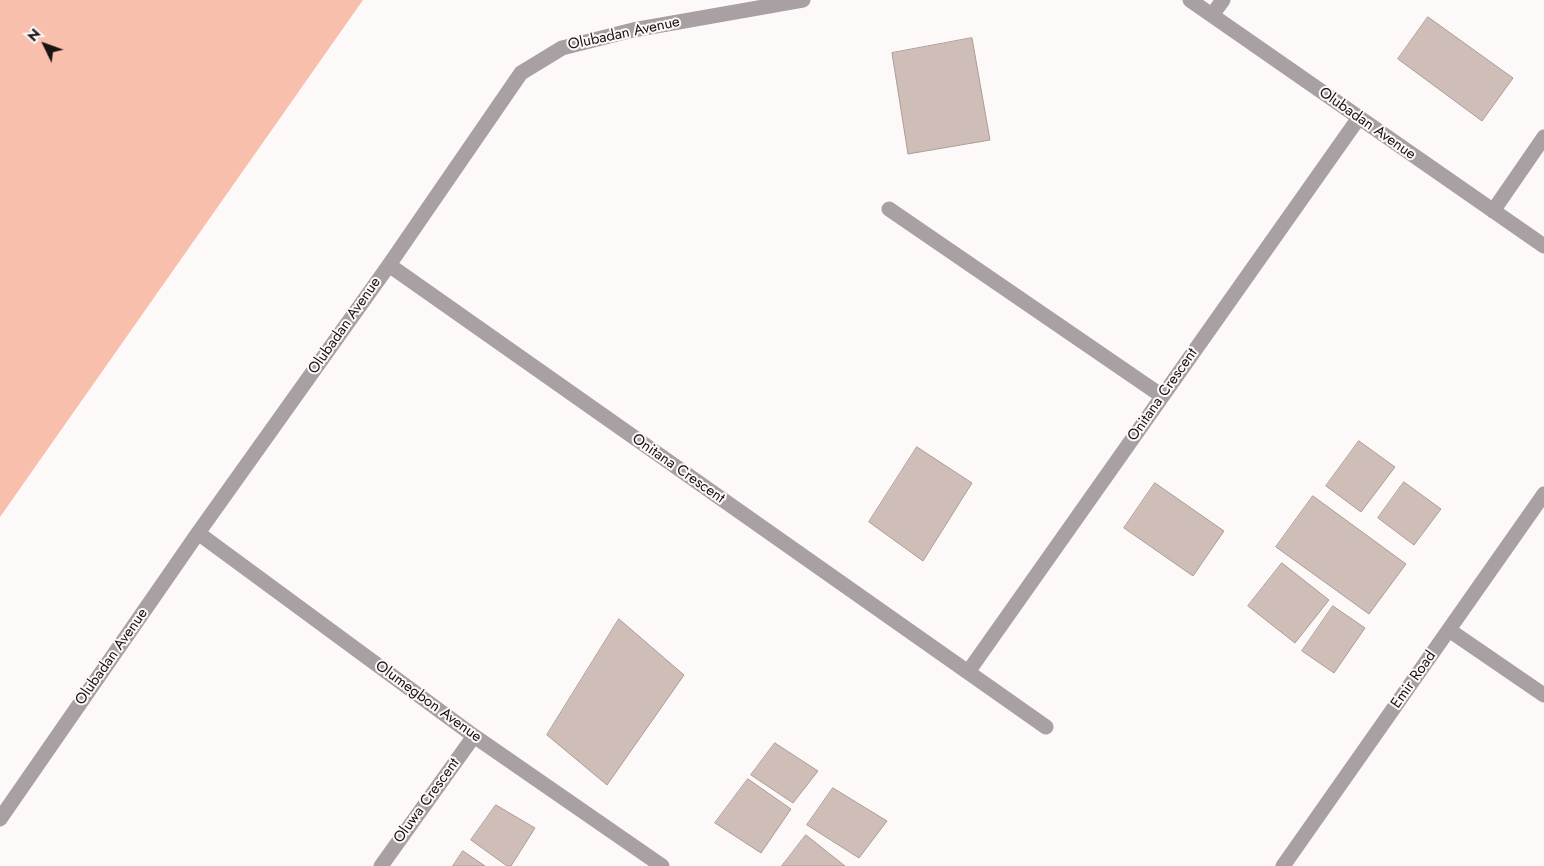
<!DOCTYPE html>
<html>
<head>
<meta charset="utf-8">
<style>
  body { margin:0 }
  #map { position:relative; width:1544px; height:866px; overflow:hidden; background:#fdf9f8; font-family:Jost,sans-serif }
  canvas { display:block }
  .north { position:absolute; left:20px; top:20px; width:50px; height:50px; -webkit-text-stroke:4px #fdf9f8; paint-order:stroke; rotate:312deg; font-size:14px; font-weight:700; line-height:20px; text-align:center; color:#1a1412 }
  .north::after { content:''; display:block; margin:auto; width:18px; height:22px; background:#1a1412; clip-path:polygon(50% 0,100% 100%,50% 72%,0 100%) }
</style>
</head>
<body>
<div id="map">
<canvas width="1544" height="866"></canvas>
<div class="north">N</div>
</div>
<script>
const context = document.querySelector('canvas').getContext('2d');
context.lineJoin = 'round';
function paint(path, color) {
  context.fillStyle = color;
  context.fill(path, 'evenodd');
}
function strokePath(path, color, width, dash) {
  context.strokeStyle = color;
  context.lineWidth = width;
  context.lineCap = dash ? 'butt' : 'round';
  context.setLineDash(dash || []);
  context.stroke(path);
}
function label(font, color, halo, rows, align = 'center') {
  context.font = font + ' Jost,sans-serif';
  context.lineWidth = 4;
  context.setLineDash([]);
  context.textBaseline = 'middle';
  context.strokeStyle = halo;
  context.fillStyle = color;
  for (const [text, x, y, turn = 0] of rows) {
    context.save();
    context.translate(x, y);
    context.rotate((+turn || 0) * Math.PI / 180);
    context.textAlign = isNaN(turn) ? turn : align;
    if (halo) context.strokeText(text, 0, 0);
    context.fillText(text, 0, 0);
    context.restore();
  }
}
paint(new Path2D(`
  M0,0h363l-363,517z`), '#f8c0ac');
const building = new Path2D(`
  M1428,17l85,61 -31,43 -84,-62z
  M972,38l18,102 -82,14 -16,-101z
  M1359,441l36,26 -34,45 -35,-26z
  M917,447l55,36 -49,78 -54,-39z
  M1404,482l37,27 -27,36 -36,-27z
  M1155,483l69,48 -31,45 -69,-48z
  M1313,496l93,68 -37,50 -93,-67z
  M1282,563l47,37 -34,43 -47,-37z
  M1333,606l32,22 -31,45 -32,-22z
  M619,619l65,56 -77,110 -60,-50z
  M775,743l43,28 -25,32 -42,-28z
  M748,779l43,30 -30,44 -46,-30z
  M833,788l54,33 -28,37 -52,-33z
  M496,805l39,23 -24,38h-4l-36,-26z
  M806,835l39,31h-63z
  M463,851l22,15h-32z`);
paint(building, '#cfbeb8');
strokePath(building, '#ac9c96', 1);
strokePath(new Path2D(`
  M1190,0l354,246
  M1212,15l11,-15
  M889,209l273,187
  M1493,211l51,-74
  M389,265l657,462
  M198,533l276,203 188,130
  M1449,630l95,65
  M968,672l390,-553
  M0,819l198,-286 191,-268 132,-192 41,-25 71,-18 170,-30
  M381,866l93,-130
  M1283,866l261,-372`), '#a8a0a2', 15);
label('15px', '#1a1412', '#fdf9f8', [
  ["Olubadan Avenue",624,34,-12],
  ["Olubadan Avenue",1367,124,35],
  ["Olubadan Avenue",345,326,-55],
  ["Onitana Crescent",1163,395,-55],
  ["Onitana Crescent",678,469,35],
  ["Olubadan Avenue",112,657,-55],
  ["Emir Road",1414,680,-55],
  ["Olumegbon Avenue",428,702,36],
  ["Oluwa Crescent",427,801,-54]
]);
</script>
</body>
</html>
